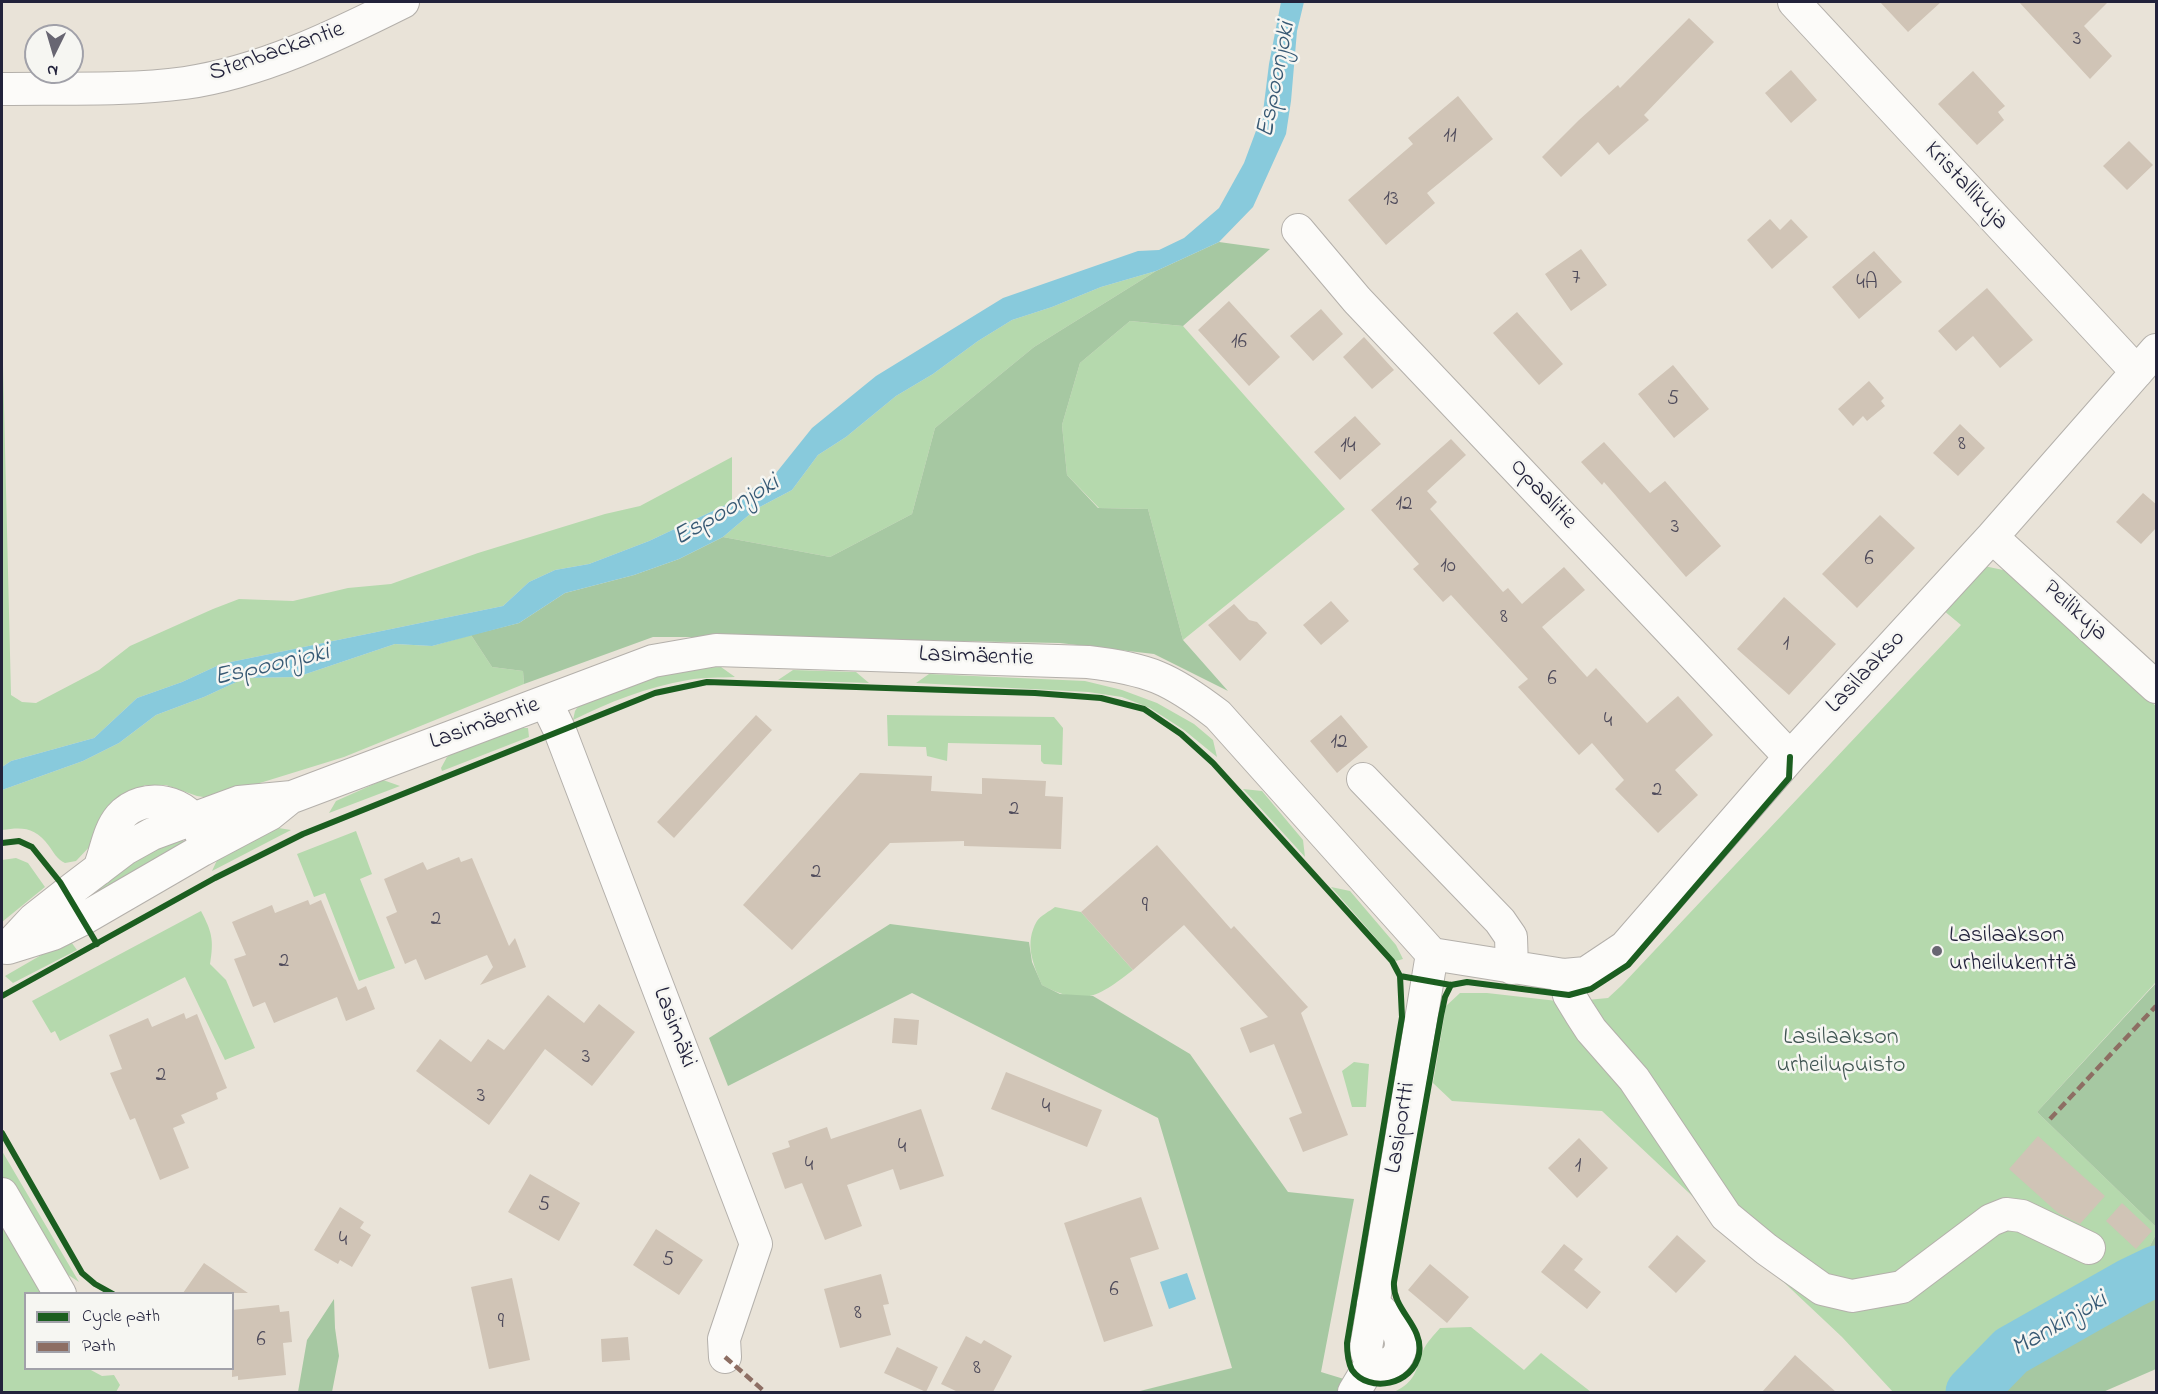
<!DOCTYPE html>
<html>
<head>
<meta charset="utf-8">
<style>
  body { margin:0 }
  #map { position:relative; width:2158px; height:1394px; overflow:hidden; background:#e9e3d8; font-family:"Indie Flower",sans-serif }
  canvas { display:block }
  .frame { position:absolute; inset:0; border:3px solid #22223b; pointer-events:none }
  .legend { position:absolute; left:24px; top:1292px; width:210px; height:78px; box-sizing:border-box; background:#f6f6f2; border:2px solid #a1a1a9; margin:0; padding:8px 10px; list-style:none; font-size:18px; color:#22223b }
  .legend li { display:flex; align-items:center; gap:12px; height:30px }
  .legend b { width:30px; border:2px solid #a1a1a9 }
  .north { position:absolute; left:24px; top:24px; width:60px; height:60px; box-sizing:border-box; background:#f6f6f2; border:2px solid #a1a1a9; border-radius:50%; rotate:185deg; font-size:16px; font-weight:700; line-height:24px; text-align:center; color:#22223b }
  .north::after { content:''; display:block; margin:auto; width:21px; height:27px; background:#686672; clip-path:polygon(50% 0,100% 100%,50% 72%,0 100%) }
</style>
</head>
<body>
<div id="map">
<canvas width="2158" height="1394"></canvas>
<div class="frame"></div>
<ul class="legend">
<li><b style="height:8px;background:#1b5e20"></b>Cycle path</li>
<li><b style="height:8px;background:#8d6e63"></b>Path</li>
</ul>
<div class="north">N</div>
</div>
<script>
const context = document.querySelector('canvas').getContext('2d');
context.lineJoin = 'round';
function paint(path, color) {
  context.fillStyle = color;
  context.fill(path, 'evenodd');
}
function strokePath(path, color, width, dash) {
  context.strokeStyle = color;
  context.lineWidth = width;
  context.lineCap = dash ? 'butt' : 'round';
  context.setLineDash(dash || []);
  context.stroke(path);
}
function label(font, color, halo, rows, align = 'center') {
  context.font = font + ' "Indie Flower",sans-serif';
  context.lineWidth = 5;
  context.setLineDash([]);
  context.textBaseline = 'middle';
  context.strokeStyle = halo;
  context.fillStyle = color;
  for (const [text, x, y, turn = 0] of rows) {
    context.save();
    context.translate(x, y);
    context.rotate((+turn || 0) * Math.PI / 180);
    context.textAlign = isNaN(turn) ? turn : align;
    if (halo) context.strokeText(text, 0, 0);
    context.fillText(text, 0, 0);
    context.restore();
  }
}
paint(new Path2D(`
  M1156,271l-122,76 -99,81 -23,86 -82,43 -107,-20 33,-28 36,-19 26,-35 28,-18 50,-41 37,-22 45,-33 34,-21 40,-13 49,-20z
  M1130,321l53,5 162,183 -162,131 -35,-131 -49,-1 -32,-33 -5,-50 18,-62z
  M2,324l9,371 11,7 14,1 63,-33 31,-24 83,-37 26,-10 54,2 55,-13 43,-4 87,-31 127,-39 35,-8 92,-49v45l-83,39 -60,23 -34,6 -26,12 -26,24 -282,58 -39,18 -45,16 -43,40 -83,23 -9,6z
  M1984,566l24,5 148,135v276l-119,130 119,115v7l-25,49 -120,68 -40,41h-78l-51,-55 -240,-226 -150,-10 -19,-18 13,-77 14,-13h27l79,9 42,-4 14,-13 339,-360 -18,-15z
  M471,635l21,32 31,4 1,13 -180,73 -110,34 -24,7 -13,-2 -31,-11h-21l-30,19 -22,39 -17,18 -11,2c-8,-4 -11,-10 -16,-17 -14,-19 -26,-19 -47,-16v-40l81,-29 36,-18 37,-28 48,-18 41,-19 52,-1 98,-33 37,2z
  M721,667l14,10c-15,1 -32,0 -47,3 -41,7 -79,22 -115,40l2,-9 6,-9 61,-25 43,-9z
  M793,670l63,2 13,11 -91,-3z
  M929,674l156,7 37,9 35,13 37,21 19,16 4,17 -33,-27 -34,-22 -28,-11 -34,-5 -172,-9z
  M887,715l167,2 9,11 -1,37 -18,-1 -3,-3v-16l-93,-2 -1,18 -20,-5 -1,-9 -38,-1z
  M514,728h14l1,9 -87,34 -1,-3 6,-11 6,-4z
  M383,780l17,6 -71,27 7,-12z
  M1243,789l19,2 41,49 2,17z
  M272,827l19,3 -79,41 7,-15z
  M356,831l16,43 -12,5 35,89 -36,13 -34,-88 -11,4 -17,-43z
  M179,839l5,2 -1,6 -92,50 24,-23 27,-19z
  M16,858l12,5 17,24 -43,35v-62z
  M1331,887l19,4 46,54 7,14 -7,2z
  M1055,907l26,5 52,58c-35,27 -49,37 -91,15 -9,-21 -18,-42 -5,-64 3,-5 13,-10 18,-14z
  M201,911c11,21 13,29 9,53l16,16 29,68 -30,12 -40,-83 -125,64 -5,-10 -4,2 -19,-32z
  M69,939l8,11 -64,33 -8,-7z
  M1354,1062l15,2 -3,43h-14l-10,-36z
  M2,1151l77,131 -26,-17 -51,-89z
  M2,1222l42,71 -18,1v74l63,1 13,7 12,-1 6,10 -4,7h-114z
  M1471,1327l53,43 17,-17 50,39h-197c22,-11 21,-20 29,-41 3,-8 11,-16 17,-23z`), '#b5d9ad');
paint(new Path2D(`
  M1219,242l51,7 -87,77 -53,-5 -50,42 -18,62 5,50 31,33 50,1 35,131 45,51 -74,-37 -94,-11 -318,-6h-89l-129,47 -1,-13 -31,-4 -21,-32 48,-12 46,-30 69,-18 45,-16 44,-22 107,20 82,-43 23,-86 99,-81 122,-76z
  M890,924l139,18 3,20 10,23 18,9 33,2 97,58 98,138 66,7 -33,173 49,15 -3,5h-231l96,-24 -74,-250 -246,-125 -184,93 -19,-48z
  M2156,983v-1v245l-119,-115z
  M2156,1234v135l-53,23h-132l40,-41 120,-68z
  M334,1299l1,29 4,28 -7,36h-34l9,-52z`), '#a6c8a2');
paint(new Path2D(`
  M1281,2h23l-7,29 -6,70 -5,33 -33,73 -34,35 -63,29 -55,16 -49,20 -40,13 -34,21 -45,33 -37,22 -50,41 -28,18 -26,35 -36,19 -33,28 -44,22 -45,16 -69,18 -46,30 -87,23 -37,-2 -98,33 -52,1 -41,19 -48,18 -37,28 -36,18 -81,29v-23l9,-6 83,-23 43,-40 45,-16 39,-18 282,-58 26,-24 26,-12 34,-6 60,-23 83,-39 44,-29 36,-45 64,-52 127,-78 135,-47 21,-1 25,-12 35,-30 25,-45 19,-51 6,-48z
  M1187,1273l9,26 -27,10 -9,-27z`), '#88cadc');
strokePath(new Path2D(`
  M1971,1392l40,-41 120,-68 25,-12`), '#88cadc', 51);
paint(new Path2D(`
  M1880,2h61l-33,30z
  M2019,2h89l-24,24 28,30 -22,23z
  M1689,18l25,24 -70,73 5,5 -40,35 -11,-13 -37,35 -19,-20 37,-37 39,-35 2,3z
  M1791,70l26,30 -26,23 -26,-30z
  M1973,71l32,35 -7,6 6,8 -27,25 -39,-41z
  M1458,96l35,43 -66,54 8,10 -49,42 -38,-45 65,-56 -5,-6z
  M2129,141l24,24 -26,25 -24,-24z
  M1770,219l10,11 11,-11 17,18 -36,32 -25,-29z
  M1581,249l26,36 -36,26 -26,-37z
  M1874,251l28,31 -43,37 -27,-32z
  M1987,288l46,52 -33,28 -27,-32 -17,15 -18,-20z
  M1229,301l51,56 -31,29 -51,-56z
  M1321,309l22,25 -30,27 -23,-25z
  M1517,312l46,52 -24,21 -46,-52z
  M1364,337l30,33 -22,19 -29,-32z
  M1673,365l36,44 -35,29 -36,-44z
  M1869,381l15,17 -3,3 4,5 -18,15 -4,-5 -10,10 -15,-17z
  M1355,416l26,28 -41,36 -26,-28z
  M1960,424l25,24 -27,28 -25,-23z
  M1451,439l15,16 -39,36 10,11 -7,7 73,83 5,-4 14,16 42,-37 21,23 -43,37 45,50 9,-9 51,55 31,-27 35,39 -38,35 23,25 -40,38 -43,-44 9,-9 -32,-37 -13,12 -61,-68 10,-8 -77,-84 -8,7 -30,-33 6,-5 -48,-54z
  M1604,442l46,51 15,-12 56,65 -35,31 -82,-95 -2,3 -21,-23z
  M2143,493l14,12v22l-16,17 -25,-22z
  M1880,515l35,33 -58,60 -35,-34z
  M1784,597l52,47 -47,51 -52,-46z
  M1331,601l18,20 -28,24 -18,-20z
  M1234,604l15,16 8,2 10,11 -27,28 -32,-36z
  M756,715l16,15 -98,108 -17,-16z
  M1341,715l27,32 -31,26 -27,-32z
  M860,773l72,3 -1,15 51,3v-16l64,3 -1,15 18,1 -2,52 -97,-3v-5l-74,2 -98,107 -49,-45z
  M1157,845l74,84 3,-3 74,81 -7,6 47,122 -45,17 -14,-34 13,-5 -28,-69 -24,9 -10,-25 28,-11 -84,-92 -51,45 -52,-58z
  M459,857l2,5 11,-4 37,88 6,-8 11,29 -46,18 13,-18 -6,-12 -62,25 -9,-21 -11,5 -19,-47 11,-5 -13,-33 39,-17 4,8z
  M308,900l2,5 11,-5 37,90 8,-4 9,23 -29,12 -9,-24 -63,26 -9,-21 -12,5 -19,-48 12,-4 -14,-33 40,-17 3,8z
  M548,995l36,28 15,-19 36,28 -43,54 -47,-37 -56,76 -73,-54 24,-32 31,23 17,-23 16,11z
  M184,1013l2,6 11,-5 30,74 -11,5 2,6 -37,16 4,8 -12,5 16,40 -29,12 -25,-62 -5,2 -20,-47 12,-4 -13,-34 39,-17 4,9z
  M894,1018l25,2 -2,25 -25,-2z
  M1006,1072l96,38 -15,37 -96,-38z
  M921,1109l23,67 -44,14 -7,-21 -46,16 15,41 -37,14 -23,-57 -17,6 -13,-36 18,-6 -2,-6 39,-14 4,12z
  M2038,1136l67,60 -25,28 -22,-11 -49,-44z
  M1579,1138l29,30 -31,30 -29,-30z
  M530,1174l50,29 -21,38 -51,-29z
  M1141,1197l18,52 -29,9 23,68 -49,16 -40,-119z
  M2122,1203l30,28 -16,18 -30,-28z
  M340,1207l24,15 -4,6 11,7 -19,32 -12,-7 -2,4 -24,-14z
  M656,1229l47,31 -24,35 -46,-30z
  M1677,1235l29,26 -30,32 -28,-26z
  M1564,1244l19,15 -9,11 27,22 -14,17 -46,-37z
  M204,1263l44,30h-65z
  M1430,1264l39,33 -22,26 -39,-33z
  M881,1274l8,30 -6,1 8,30 -51,13 -16,-59z
  M512,1278l18,82 -41,9 -18,-82z
  M279,1305l1,7 9,-1 3,31 -9,1 3,32 -48,5v-4l-6,1v-67z
  M966,1336l15,8 3,-4 28,16 -19,36h-35l-17,-8z
  M628,1337l2,23 -28,2 -1,-23z
  M897,1347l41,20 -12,25 -42,-19z
  M1795,1355l41,37h-74z`), '#d0c4b6');
const minor = new Path2D(`
  M1794,2l343,370
  M2,89c60,-1 123,2 183,-6 76,-11 150,-47 218,-81
  M1298,230l59,70 433,457
  M1992,537l164,150
  M546,702l14,29 196,513 -32,95 1,18
  M1363,779l137,142 11,16 1,31
  M99,869c7,-17 9,-38 21,-52 23,-27 71,-17 81,17
  M7,948l27,-29 33,-26 58,-44 27,-15 87,-32 53,-5 361,-136 63,-11 372,12c60,7 82,16 130,53l214,239 132,21 22,-2 39,-26 165,-190 202,-220 164,-187
  M8,948l45,-14 30,-15 119,-69 68,-36 21,-17
  M1564,975l5,20 11,18 11,17 43,49 92,137 40,33 56,40 30,7 50,-9 89,-67 15,-6 16,2 67,32
  M2,1194l58,100
  M1373,1303c9,9 19,18 25,29 14,30 -27,48 -32,16l66,-394
  M1354,1392l18,-30`);
strokePath(minor, '#b4b0ab', 34);
strokePath(minor, '#fcfbf9', 32);
strokePath(new Path2D(`
  M2050,1119l106,-113
  M725,1357l40,35`), '#8d6e63', 4.5, [9, 4.5]);
strokePath(new Path2D(`
  M2,843l17,-2 13,6 28,35 37,62
  M1400,976l51,9 16,-3 102,13 22,-6 37,-24 161,-187 1,-21
  M2,996l213,-118 88,-44 352,-141 52,-11 328,11 66,5 43,11 37,25 32,29 179,198 8,15 2,41 -55,326c0,9 1,19 5,27 17,24 61,15 67,-16 5,-29 -27,-43 -25,-72l47,-266 4,-19 6,-12
  M2,1133l80,140 13,11 18,10`), '#1b5e20', 6);
for (const [x, y, r, color] of [
  [1937,951,6,"#686672"]
]) {
  const dot = new Path2D();
  dot.arc(x, y, r, 0, 2 * Math.PI);
  context.fillStyle = color;
  context.fill(dot);
  strokePath(dot, '#f6f6f2', 2);
}
label('21px', '#4e4a5a', null, [
  ["3",2077,41],
  ["11",1450,138],
  ["13",1391,201],
  ["7",1576,280],
  ["4A",1867,285],
  ["16",1239,344],
  ["5",1673,401],
  ["8",1962,446],
  ["14",1348,448],
  ["12",1404,506],
  ["3",1675,529],
  ["6",1869,561],
  ["10",1448,568],
  ["8",1504,619],
  ["1",1786,646],
  ["6",1552,681],
  ["4",1608,723],
  ["12",1339,744],
  ["2",1657,792],
  ["2",1014,811],
  ["2",816,874],
  ["9",1145,908],
  ["2",436,921],
  ["2",284,963],
  ["3",586,1059],
  ["2",161,1077],
  ["3",481,1098],
  ["4",1046,1109],
  ["4",902,1149],
  ["4",809,1167],
  ["1",1578,1168],
  ["5",544,1207],
  ["4",343,1242],
  ["5",668,1262],
  ["6",1114,1292],
  ["8",858,1315],
  ["9",501,1324],
  ["6",261,1342],
  ["8",977,1370]
]);
label('24px', '#22223b', '#f6f6f2', [
  ["Stenbackantie",277,53,-19],
  ["Kristallikuja",1965,187,47],
  ["Opaalitie",1542,495,47],
  ["Peilikuja",2074,612,42],
  ["Lasimäentie",976,658,2],
  ["Lasilaakso",1867,673,-47],
  ["Lasimäentie",485,725,-20],
  ["Lasimäki",673,1028,69],
  ["Lasiportti",1402,1128,-81]
]);
label('24px', '#22223b', '#f6f6f2', [
  ["Lasilaakson",1949,937],
  ["urheilukenttä",1949,965]
], 'left');
label('24px', '#415653', '#f6f6f2', [
  ["Lasilaakson",1841,1039],
  ["urheilupuisto",1841,1067]
]);
label('italic 26px', '#375974', '#f6f6f2', [
  ["Espoonjoki",1278,80,-79],
  ["Espoonjoki",727,512,-30],
  ["Espoonjoki",272,667,-13],
  ["Mankinjoki",2060,1326,-30]
]);
</script>
</body>
</html>
